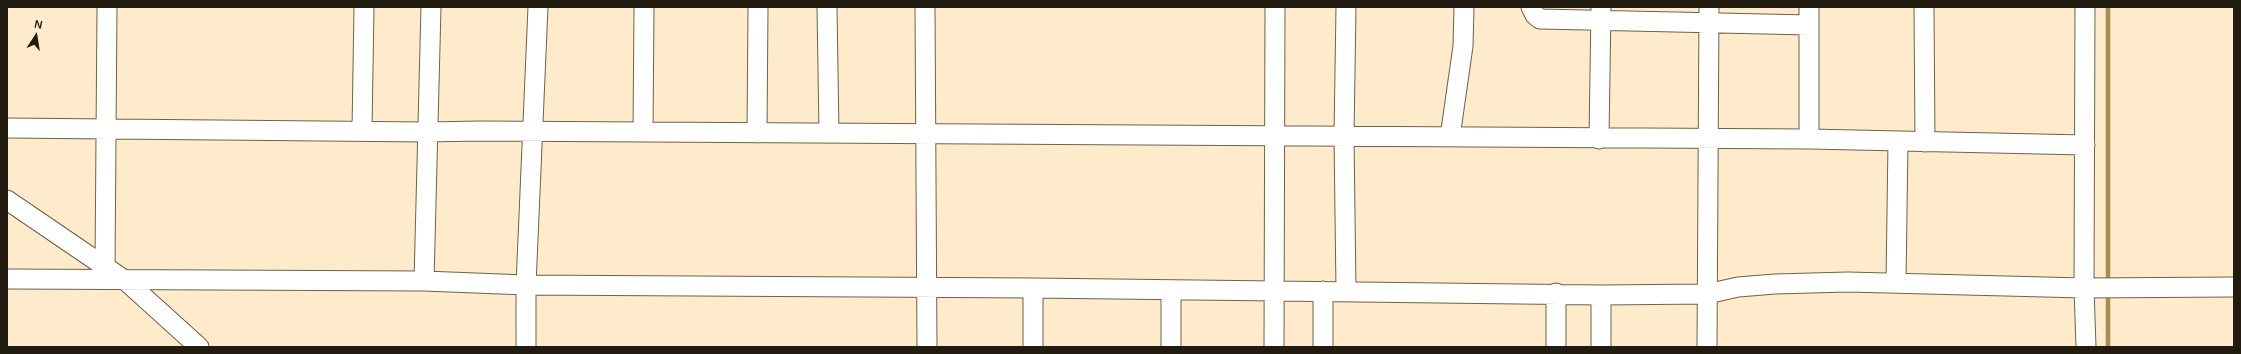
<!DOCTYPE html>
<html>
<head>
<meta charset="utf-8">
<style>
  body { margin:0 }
  #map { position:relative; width:2241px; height:354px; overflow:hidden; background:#fdebcb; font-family:Arial,sans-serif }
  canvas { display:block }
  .frame { position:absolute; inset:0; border:8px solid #221c10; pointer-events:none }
  .north { position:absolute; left:16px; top:16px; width:40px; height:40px; -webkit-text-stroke:3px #fdebcb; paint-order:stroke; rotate:12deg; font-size:11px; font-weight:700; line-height:16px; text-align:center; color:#221c10 }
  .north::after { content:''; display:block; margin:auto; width:14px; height:18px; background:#221c10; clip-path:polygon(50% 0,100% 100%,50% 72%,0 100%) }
</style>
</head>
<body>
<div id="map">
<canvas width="2241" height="354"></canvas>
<div class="frame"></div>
<div class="north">N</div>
</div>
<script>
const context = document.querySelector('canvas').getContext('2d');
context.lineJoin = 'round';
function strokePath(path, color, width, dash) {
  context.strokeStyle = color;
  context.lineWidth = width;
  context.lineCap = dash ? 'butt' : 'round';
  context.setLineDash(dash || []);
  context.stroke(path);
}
strokePath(new Path2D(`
  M2108,283v-276
  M2108,347v-54`), '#ab8c54', 4.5);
const minor = new Path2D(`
  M827,7l2,126
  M925,7l2,340
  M1346,7l-2,129 2,155
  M1531,7l4,8 5,4 269,6
  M1924,7l1,135
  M2085,7l-1,281 2,59
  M7,128l420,4 53,-1 1329,8 276,6
  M362,130l2,-123
  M643,132l1,-125
  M757,133l1,-126
  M1450,137l13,-91 1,-39
  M1599,139l2,-132
  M1809,139v-132
  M7,200l119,81 73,66
  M105,268l2,-261
  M7,279l417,2 102,4 507,3 568,7 106,-1 31,-7 37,-3 73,-2 236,6 150,-1
  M424,281l7,-274
  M1896,283l2,-142
  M1171,290v57
  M526,347v-62l12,-278
  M1033,347v-59
  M1274,347l1,-340
  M1323,347v-56
  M1556,347v-54
  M1601,347v-52
  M1707,347l2,-340`);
strokePath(minor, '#716145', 21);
strokePath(minor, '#fff', 19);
</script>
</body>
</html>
